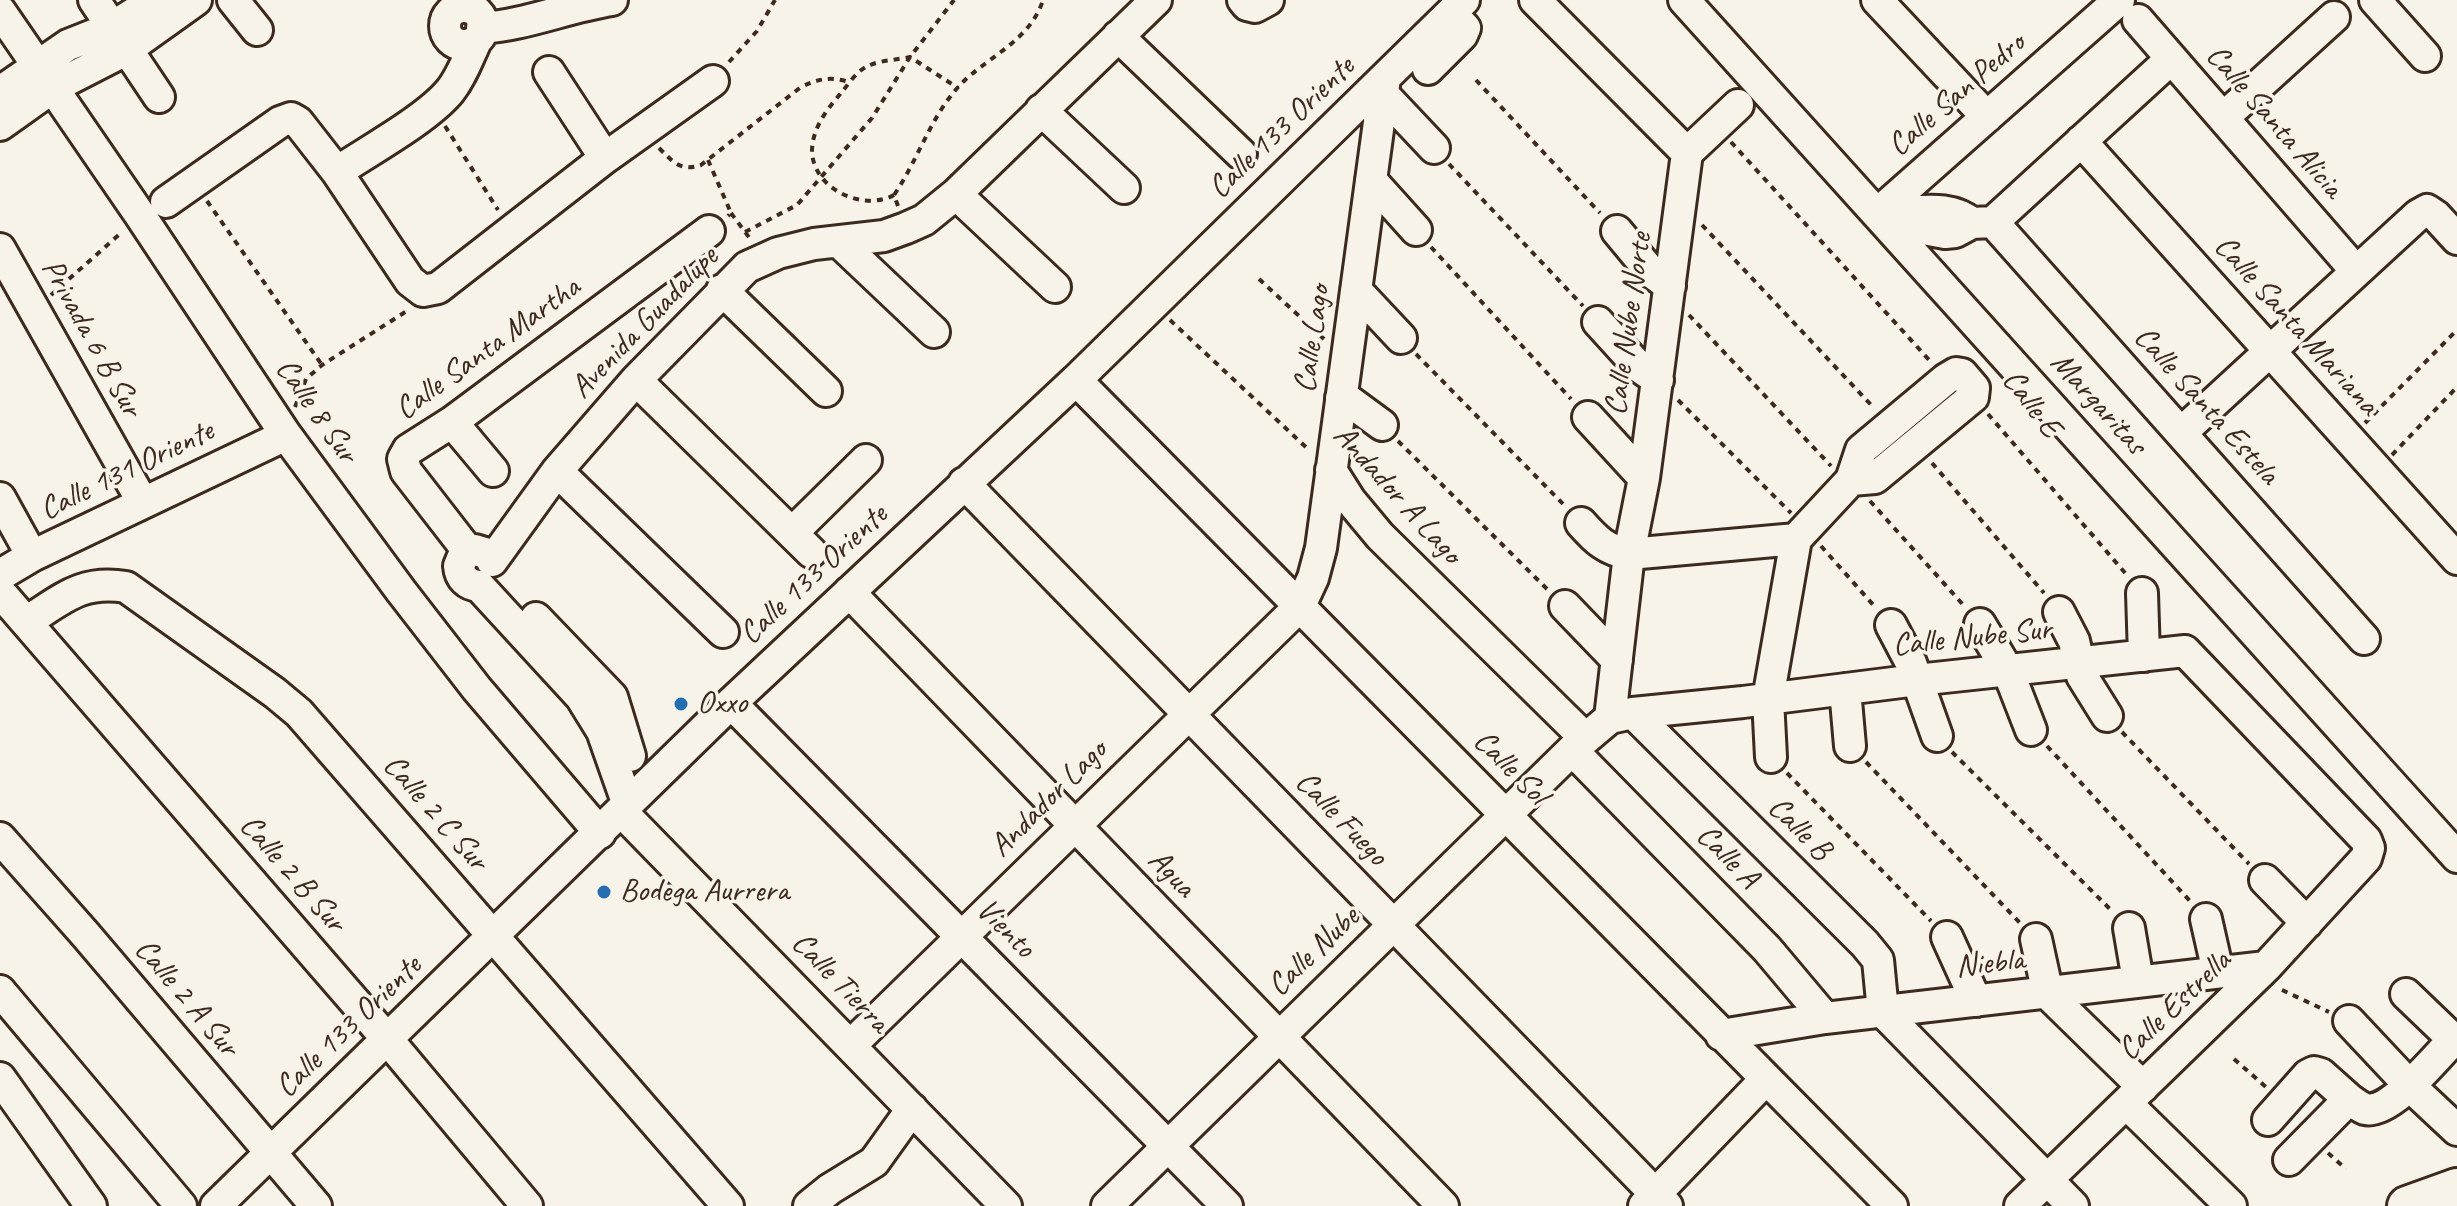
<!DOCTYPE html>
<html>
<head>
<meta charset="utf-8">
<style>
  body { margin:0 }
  canvas { display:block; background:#f7f3e8 }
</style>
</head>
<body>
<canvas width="2457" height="1206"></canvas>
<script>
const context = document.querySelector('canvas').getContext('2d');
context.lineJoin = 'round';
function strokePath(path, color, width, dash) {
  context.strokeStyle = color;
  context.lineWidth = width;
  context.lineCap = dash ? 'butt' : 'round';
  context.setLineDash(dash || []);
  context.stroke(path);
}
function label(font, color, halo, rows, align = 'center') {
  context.font = font + ' Caveat,sans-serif';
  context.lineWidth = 7;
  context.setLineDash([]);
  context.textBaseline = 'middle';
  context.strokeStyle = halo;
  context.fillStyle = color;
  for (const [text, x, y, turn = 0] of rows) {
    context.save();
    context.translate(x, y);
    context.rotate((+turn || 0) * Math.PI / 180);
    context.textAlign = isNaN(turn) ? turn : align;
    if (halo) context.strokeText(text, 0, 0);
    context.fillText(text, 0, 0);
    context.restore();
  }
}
const minor = new Path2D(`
  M94,0l65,97
  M233,0l24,30
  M1243,0l4,5 8,2 13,-7
  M1535,0l152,153
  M1684,0l773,857
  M1877,0l110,117
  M2375,0l50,56
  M445 26a19 19 0 1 1 38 0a19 19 0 1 1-38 0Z
  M0,11l140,204 146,220 115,156 76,98 123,144
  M2138,20l218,251
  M482,28c44,-3 85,-21 130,-28
  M1118,36l123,118
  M1428,69l34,-34 3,-7 -14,-15
  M549,72l56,86
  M0,92l68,-47 43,-17 44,-28
  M1383,94l51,54
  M1041,110l83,78
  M2223,118l111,-101
  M0,125l52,-37 74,-38 70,-50
  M2081,141l376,418
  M1687,153l51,-48
  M337,172c31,-21 90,-53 113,-81 12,-15 18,-33 26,-50
  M1371,180l45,50
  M956,194l99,93
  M166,202l114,-80 11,-4 7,4 39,50 73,109 13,10 15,-3 167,-130 108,-77
  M1900,212c26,-1 51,-6 72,11
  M1878,213l241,-213
  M1886,222l59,11 10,-1 17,-9 21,-1 178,-163
  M1993,222l371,417
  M1617,231l34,41 19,14
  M839,242l95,90
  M0,249l143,254
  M722,290l104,101
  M1356,290l45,48
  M1598,322l40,44 20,14
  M636,380l175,172
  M1076,380l816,826
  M1341,398l7,2 34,25
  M1588,417l56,61
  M452,422l41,49
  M2182,432l236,-217 9,-5 9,6 21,23
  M1331,470l19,30 30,36 205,202
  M557,471l166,161
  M964,483l703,723
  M0,498l32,58
  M1581,523c15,17 25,27 48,31l167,-15
  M792,533l74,-73
  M1796,539l55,-59 10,-30 85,-71 10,-6 6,1 12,14 -1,9 -98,81 -24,2
  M468,551l-62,-80 -3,-12 5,-9 44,-28 257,-191
  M485,553l-10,-3 -11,4 -5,12c1,12 8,19 20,20l102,111 21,34 26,74
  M492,561l65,-90 79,-91 111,-113 31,-14 36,-9 70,-8 22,-8 18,-8 32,-26 200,-194
  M0,575l32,-19 254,-121
  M0,592l388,448 139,166
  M849,592l594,614
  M2142,593l2,63
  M1565,606l52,54
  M2059,612l15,29 8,35 25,40
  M536,618l76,79 18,59
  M26,622c37,-23 54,-42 100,-35l149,106 24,20 429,493
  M1980,624l28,47 23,59
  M1891,625l20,38 26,73
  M1845,689l5,57
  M731,703l496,503
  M1633,713l232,231 13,16 5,52 190,194
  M1610,718l19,-164 15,-76 43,-325
  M1572,750l195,199 58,69
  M1771,757l-3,-58 28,-160
  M621,811l385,395
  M0,838l85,96 231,272
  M2265,880l42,43
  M2206,919l12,53
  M2129,928l9,53
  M1947,937l29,64
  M2036,939l12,55 95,93
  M0,991l181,215
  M2406,994l51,49
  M2349,1021l61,65 47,44
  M1721,1035l104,-17 441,-51
  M851,1045l449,-439 13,-28 8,-30 64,-470
  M0,1078l91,128
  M2126,1103l105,103
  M2268,1120l40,-45 6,-3 7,2 28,25
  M2289,1160l60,-61c4,3 11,8 16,10 25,6 72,-53 88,-69
  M216,1206l515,-503 345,-323 388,-380
  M809,1206l21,-17 44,-27 38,-53
  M1107,1206l465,-456 38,-32 23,-5 110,-11 174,-22 268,-29 181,189 3,8 -3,10 -100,109 -246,239
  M1644,1206l122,-127`);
const major = new Path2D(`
  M2407,1206l50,-18`);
strokePath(minor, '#3b2a1e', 36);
strokePath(major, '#3b2a1e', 44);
strokePath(new Path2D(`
  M729,62l28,-31 18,-31
  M1476,80l124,133
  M445,126l53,84
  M1731,142l199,219
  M659,148c14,14 22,24 42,17l100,-78c17,-8 29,-11 48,-5
  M708,160l23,53 -3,3
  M1449,164l134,142
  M894,195c-31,17 -81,-6 -82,-44 0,-23 16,-43 30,-59 7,-9 16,-22 26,-26 12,-6 29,-6 42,-9l48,31
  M207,201l115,164
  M898,206l-4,-11c26,-38 38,-84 72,-116 28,-25 65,-41 77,-79
  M731,213l20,27
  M1702,225l172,183
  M745,232l52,-27 75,-87 38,-61 44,-57
  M1431,247l140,152
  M1259,279l65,60
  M51,295l71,-63
  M1689,315l142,151
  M1170,320l139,130
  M1416,354l148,151
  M1678,400l113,113
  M295,407l11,-28 16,-14 88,-56
  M1988,414l138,160
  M2365,423l92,-93
  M1398,441l150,149
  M2392,455l65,-68
  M1932,463l112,130
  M1870,501l96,107
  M1821,546l55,62
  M2122,732l127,132
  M2047,746l143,155
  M1952,752l161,160
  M1866,762l154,161
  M1787,773l144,148
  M2282,990l47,22
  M2234,1059l32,28
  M2328,1153l18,16`), '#3b2a1e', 4, [6, 6]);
strokePath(minor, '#f7f3e8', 30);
strokePath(major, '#f7f3e8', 38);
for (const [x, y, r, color] of [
  [681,704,8,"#1f6fb2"],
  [604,892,8,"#1f6fb2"]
]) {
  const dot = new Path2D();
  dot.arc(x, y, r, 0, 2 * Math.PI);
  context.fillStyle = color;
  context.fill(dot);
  strokePath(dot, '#f7f3e8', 3);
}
label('32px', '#3b2a1e', '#f7f3e8', [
  ["Calle San Pedro",1957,95,-41],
  ["Calle Santa Alicia",2274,122,49],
  ["Calle 133 Oriente",1282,128,-44],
  ["Avenida Guadalupe",645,323,-46],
  ["Calle Nube Norte",1629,324,-82],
  ["Calle Santa Mariana",2296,326,48],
  ["Privada 6 B Sur",91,338,61],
  ["Calle Lago",1313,339,-82],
  ["Calle Santa Martha",488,349,-36],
  ["Calle E",2031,404,53],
  ["Margaritas",2098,404,48],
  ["Calle Santa Estela",2206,406,48],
  ["Calle 8 Sur",316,411,55],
  ["Calle 131 Oriente",127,471,-26],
  ["Andador A Lago",1397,495,48],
  ["Calle 133 Oriente",814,575,-43],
  ["Calle Nube Sur",1972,638,-6],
  ["Calle Sol",1510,768,45],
  ["Andador Lago",1049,799,-45],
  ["Calle 2 C Sur",435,813,49],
  ["Calle Fuego",1341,819,46],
  ["Calle B",1799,829,45],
  ["Calle A",1727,857,46],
  ["Calle 2 B Sur",292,874,49],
  ["Agua",1171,874,46],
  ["Viento",1005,929,45],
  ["Calle Nube",1314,952,-44],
  ["Niebla",1990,964,-6],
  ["Calle Tierra",840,983,46],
  ["Calle 2 A Sur",186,998,50],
  ["Calle Estrella",2175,1006,-44],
  ["Calle 133 Oriente",349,1027,-44]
]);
label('32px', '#3b2a1e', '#f7f3e8', [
  ["Oxxo",697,704],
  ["Bodega Aurrera",620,892]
], 'left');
</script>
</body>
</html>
